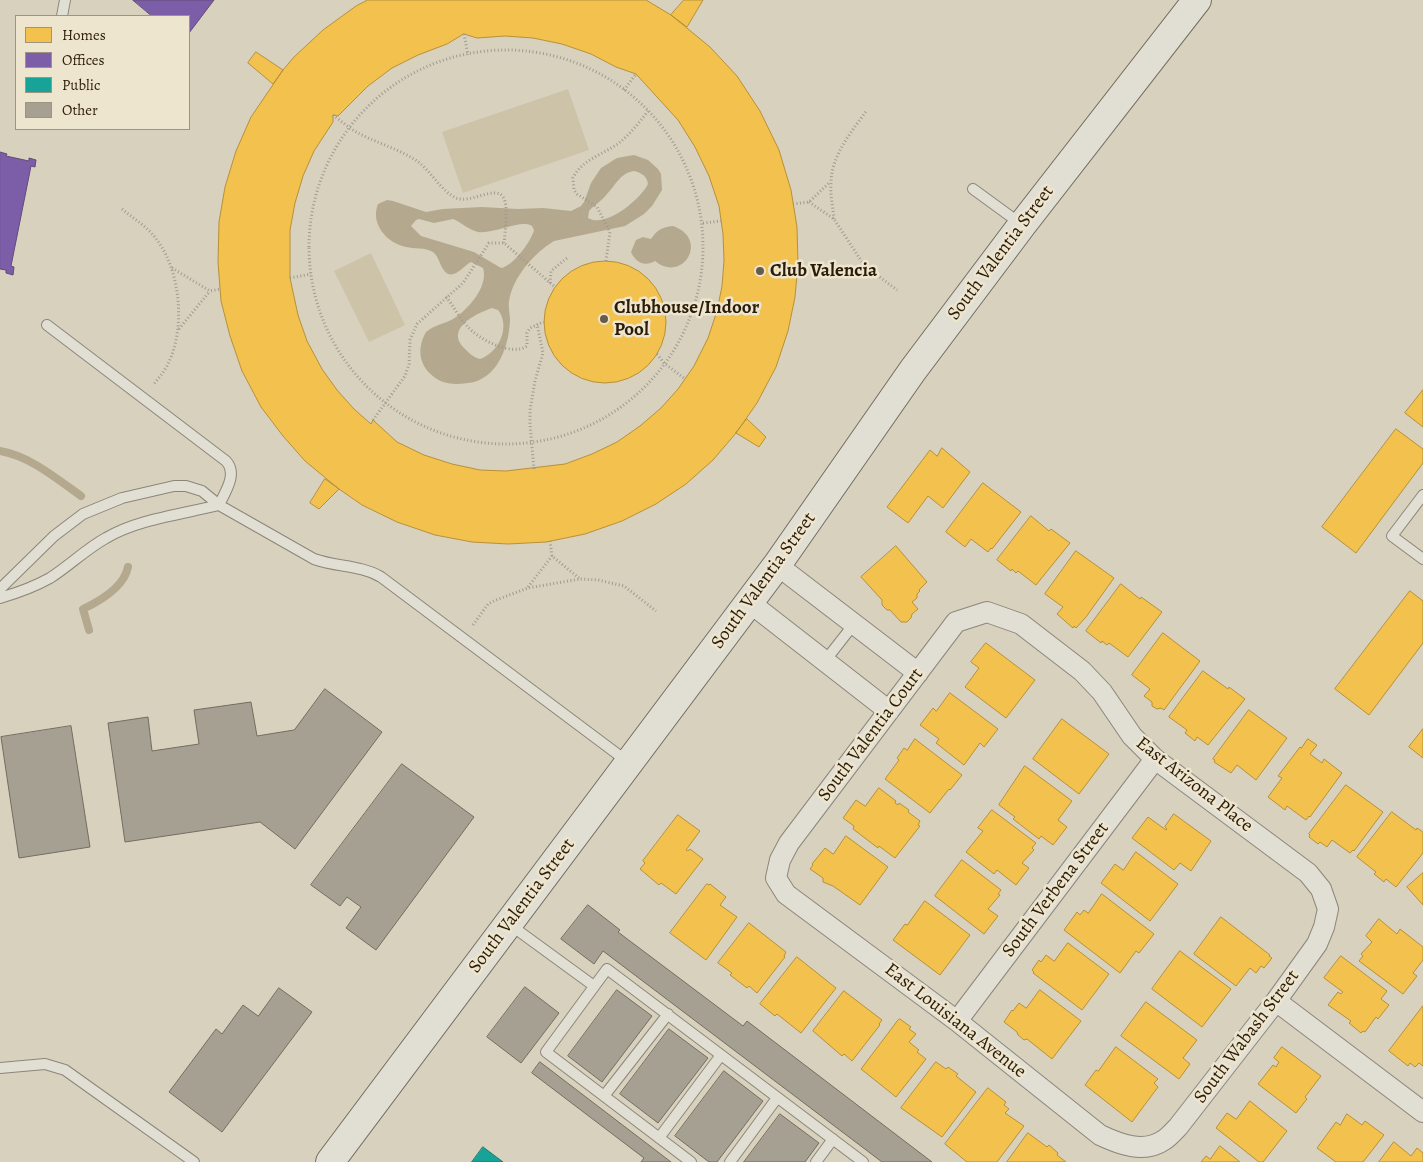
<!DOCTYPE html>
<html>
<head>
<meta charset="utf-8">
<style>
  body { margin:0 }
  #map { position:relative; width:1423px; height:1162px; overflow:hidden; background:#d8d1be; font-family:Alegreya,serif }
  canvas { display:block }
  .legend { position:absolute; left:15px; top:15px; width:175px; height:115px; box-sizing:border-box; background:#ede5ce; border:1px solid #9f957f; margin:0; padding:6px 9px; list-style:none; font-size:15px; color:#2b1c09 }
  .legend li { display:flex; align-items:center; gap:10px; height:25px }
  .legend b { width:25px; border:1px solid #9f957f }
</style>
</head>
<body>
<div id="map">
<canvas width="1423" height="1162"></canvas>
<ul class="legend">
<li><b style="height:14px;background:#f2c14e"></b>Homes</li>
<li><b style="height:14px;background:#7b5ea7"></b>Offices</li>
<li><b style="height:14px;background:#17a398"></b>Public</li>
<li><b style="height:14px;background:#a6a093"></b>Other</li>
</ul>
</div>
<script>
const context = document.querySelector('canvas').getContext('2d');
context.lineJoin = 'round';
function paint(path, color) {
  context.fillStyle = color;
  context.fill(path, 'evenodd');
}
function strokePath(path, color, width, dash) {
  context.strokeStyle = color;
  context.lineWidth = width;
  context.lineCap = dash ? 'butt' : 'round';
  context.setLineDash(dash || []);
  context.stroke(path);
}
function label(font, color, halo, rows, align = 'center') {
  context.font = font + ' Alegreya,serif';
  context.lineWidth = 5;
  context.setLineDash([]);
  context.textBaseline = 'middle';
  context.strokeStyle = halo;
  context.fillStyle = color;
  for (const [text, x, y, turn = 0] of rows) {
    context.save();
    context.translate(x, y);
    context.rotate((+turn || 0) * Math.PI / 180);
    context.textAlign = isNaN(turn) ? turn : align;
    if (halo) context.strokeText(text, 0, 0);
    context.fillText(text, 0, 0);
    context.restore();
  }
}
paint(new Path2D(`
  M568,89l21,61 -126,43 -21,-61z
  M371,253l34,72 -36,17 -35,-71z`), '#cdc3a8');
paint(new Path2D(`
  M634,155l14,5 10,9 3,5 1,16 -10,16 -8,8 -19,12 -71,15c-20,12 -41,36 -45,60 -1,6 1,13 1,19 -1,25 -11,55 -36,62 -10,2 -21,3 -31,0 -21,-9 -29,-29 -17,-50 8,-7 18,-8 27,-13 15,-9 36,-33 30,-51l-12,-6c-6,3 -15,15 -23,12 -8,-4 -8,-17 -15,-22 -8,-5 -19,-3 -27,-5 -19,-4 -36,-23 -28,-43l9,-4 6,1 33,11 17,-3 39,-2 36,2 25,-1 28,3 10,-5 3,-4 7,-19 10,-15 16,-10zM634,171c8,2 13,5 14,13 -7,15 -43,45 -60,34l1,-7c5,-6 13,-10 18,-17 9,-9 13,-21 27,-23zM419,219l15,4 19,-4c8,3 16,11 25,13 18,2 43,-13 54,-6l2,4c-3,12 -21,36 -33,38l-27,-16 -53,-16 -10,-10 5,-6zM492,308l6,2c13,16 1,43 -18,49 -7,-2 -11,-6 -16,-11 -19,-19 11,-34 28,-40z
  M673,226c37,13 10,58 -18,35 -10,6 -19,2 -24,-9l5,-12 7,-3 8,2c6,-9 11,-12 22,-13z`), '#b4a88e');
const homes = new Path2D(`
  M368,0h278l25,15 39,32 27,29 23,35 19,39 12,40 6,37 1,37 -3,33 -7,34 -12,36 -19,36 -21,30 -23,27 -27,24 -30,20 -34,17 -37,13 -39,8 -38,2 -36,-2 -37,-7 -38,-13 -35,-17 -23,-16 -34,-28 -22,-25 -22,-29 -19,-36 -12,-35 -9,-35 -3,-39 1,-40 6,-35 11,-36 15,-34 32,-47 11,-13 29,-27 33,-24zM464,34l13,4 28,-2 28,2 29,6 29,10 25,13 20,7 42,46 17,27 14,29 10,30 4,28 1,27 -2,25 -5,25 -9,27 -14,28 -16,23 -17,19 -21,18 -23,16 -25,12 -27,10 -59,7 -26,-1 -28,-6 -28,-9 -27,-13 -24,-22 -2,4 -17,-15 -17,-19 -15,-21 -15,-28 -9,-26 -8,-37v-48l5,-27 8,-27 11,-25 19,-29v-7l5,1 30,-30 24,-18 26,-13 29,-11z
  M684,0h19l-16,27 -16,-12z
  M256,52l27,18 -10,14 -25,-21z
  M544 322a61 61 0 1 1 122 0a61 61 0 1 1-122 0Z
  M1423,390v37l-18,-14z
  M747,419l19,18 -7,10 -23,-14z
  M1396,429l27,20v14l-67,90 -34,-26z
  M942,448l28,24 -27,36 -15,-12 -20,27 -21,-16 43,-57 7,6z
  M325,479l14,10 -20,20 -9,-6z
  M983,483l38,29 -29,37 -1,-1 -3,4 -17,-13 -6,8 -19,-15z
  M1031,516l18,15 2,-2 19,14 -34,42 -18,-14 -2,2 -4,-4 -1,2 -14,-11z
  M896,546l31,36 -8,8 1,1 -3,3v4l-5,4 6,7 -6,5 -1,4 -4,4h-6l-11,-12h-3l-5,-5v-5l-21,-23z
  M1076,551l38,27 -28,39 -10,11 -2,-2 -1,2 -16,-14 6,-7 -18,-13z
  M1121,584l19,15 1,-2 21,15 -34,45 -19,-14 -2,2 -5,-4 -1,2 -15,-12z
  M1410,591l13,10v42l-54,72 -34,-26z
  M1163,633l37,28 -36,49 -3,-2 -4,1 -5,-3v-4l-8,-6 6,-7 -18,-14z
  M986,643l49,37 -29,38 -41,-31 14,-19 -8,-6z
  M1203,671l25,18 1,-2 16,12 -37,46 -11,-8 -2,4 -10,-8 2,-3 -18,-13z
  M950,693l48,36 -14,18 -4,-4 -16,22 -28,-22 3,-4 -19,-14 13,-17 3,3z
  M1249,710l38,28 -31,42 -19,-15 -6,8 -17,-11 1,-2 -2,-1z
  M1062,719l47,35 -30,40 -46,-35z
  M1423,729v29l-14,-11z
  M915,739l47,36 -12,15 -1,-1 -19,24 -45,-34 14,-19 -2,-2 7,-10 3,2z
  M1308,739l9,6 -7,9 12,9 2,-4 18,14 -32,44 -1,-1 -3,4 -19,-14 -2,4 -17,-13 14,-19 -4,-2 22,-29 1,1z
  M1025,766l47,35 -14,19 9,7 -14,18 -12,-9 -2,3 -26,-20 2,-2 -16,-12z
  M1346,785l37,27 -29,39 -1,-1 -3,3 -18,-13 -5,7 -7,-5 -2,2 -9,-7 1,-2 -1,-1z
  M879,788l17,13 -1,2 3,2 1,-2 10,7 -1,2 12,9 -2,4 2,1 -25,32 -16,-12 -1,2 -25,-19 1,-3 -11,-8 13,-18 9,6z
  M992,810l44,33 -4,5 2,2 -12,13 7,5 -13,17 -19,-15 -3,4 -28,-22 17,-21 -5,-3z
  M1392,812l24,18 1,-2 6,4v21l-27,34 -10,-8 -2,3 -10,-8 2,-2 -19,-15z
  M1174,814l37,27 -20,30 -11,-8 -6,7 -42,-32 16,-21 18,13 1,-1 -2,-2z
  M678,815l22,16 -14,19 2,1 2,-2 13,10 -27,35 -15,-11 -2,2 -19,-16 5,-6 -2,-2z
  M846,836l42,31 -28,38 -27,-19 -10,-4v-4l-13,-9 3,-4 -1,-1 13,-16 8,6z
  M1136,852l42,32 -28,37 -49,-38 14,-19 8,6z
  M962,860l39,30 -3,4 2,1 -12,14 10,7 -14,18 -49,-38z
  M1423,873v32l-16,-18z
  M707,884l2,1 1,-1 16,13 -6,8 17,12 -31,43 -36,-27z
  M1102,894l52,40 -15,19 -3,-2 -16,22 -56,-43 13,-18 3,3 4,-5 4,3z
  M925,901l45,34 -30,40 -47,-35 12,-16 2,1z
  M1221,917l49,38 -1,1 3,2 -8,10 -3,-2 -5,7 -6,-5 -14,18 -42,-32z
  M1379,919l18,15 3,-5 23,18v13l-10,13 4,3 -14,18 -44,-33 4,-5 -2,-2 11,-12 -6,-6z
  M749,923l37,29 -2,4 1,1 -28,36 -8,-7 -2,2 -17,-13 2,-2 -14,-10z
  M1068,943l41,31 -27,36 -49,-37 1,-1 -2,-2 7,-10 2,2 5,-7 8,6z
  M1180,951l51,38 -29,38 -50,-38z
  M1341,956l46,35 -6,8 8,6 -11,14 -2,-2 -11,15 -2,-1 -2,2 -12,-10 2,-2 -23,-16 10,-13 3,2 2,-2 -19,-14z
  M797,957l39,31 -35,45 -24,-19 -2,2 -15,-12z
  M1040,990l41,31 -29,38 -25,-20 -3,1 -6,-5 -1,-3 -13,-10 8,-12 1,1 6,-8 7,5z
  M844,991l38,29 -3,4 1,1 -28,36 -8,-7 -2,2 -29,-25z
  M1146,1002l51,38 -14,18 7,6 -11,15 -58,-43z
  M1423,1006v60l-4,-3 -4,4 -5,-4 -2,3 -19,-15z
  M900,1019l11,8 -2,2 7,5 -7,8 10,8 -2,2 9,7 -30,38 -35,-28 37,-49z
  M1116,1047l42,32 -4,4 4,4 -26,35 -47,-37 11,-15 2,1z
  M1282,1047l39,29 -16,21 2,2 -11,14 -38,-29 15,-19 3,2 3,-5 -5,-4z
  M936,1062l10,7 2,-2 10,7 -2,2 20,16 -34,45 -41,-29z
  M988,1088l18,14 -2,3 5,4 -4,4 19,13 -27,36h-30l-22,-18z
  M1250,1101l37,30 -24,31h-4l-43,-34 11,-15 9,6z
  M1347,1114l15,11 3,-4 19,14 -21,27h-27l-19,-14 19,-26 4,3z
  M1028,1133l19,14 2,-2 9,8 -1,2 9,7h-59z
  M1394,1142l17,14 6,-8 6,5v9h-44z
  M1220,1146l20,16h-39l5,-6 4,3z`);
paint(homes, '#f2c14e');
strokePath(homes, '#b69039', 1);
const offices = new Path2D(`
  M133,0h81l-25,33v-17h-37z
  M0,152l7,2 -1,2 23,5v-3l7,2 -1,7 -4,-1 -20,100 3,1 -1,8 -7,-2v-3l-6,-1z`);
paint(offices, '#7b5ea7');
strokePath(offices, '#634a78', 1);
const public = new Path2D(`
  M483,1147l20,15h-31z`);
paint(public, '#17a398');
strokePath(public, '#1d7a6d', 1);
strokePath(new Path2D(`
  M0,451c30,5 57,28 81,45
  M89,630l-6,-21c17,-8 41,-22 45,-42`), '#b4a88e', 8);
const building = new Path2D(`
  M325,689l57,43 -87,117 -35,-27 -135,20 -17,-119 40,-6 4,34 47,-7 -5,-34 57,-8 6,34 37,-6z
  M71,726l19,121 -71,11 -18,-121z
  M402,764l72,53 -98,133 -30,-22 15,-21 -14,-10 -7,9 -29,-21z
  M588,905l32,25 -2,2 125,94 4,-5 185,141h-50l-279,-211 -9,13 -33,-25z
  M525,987l34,26 -38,50 -34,-26z
  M279,988l33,24 -90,120 -53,-40 47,-63 6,5 21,-29 15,11z
  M617,990l35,26 -50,66 -34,-26z
  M669,1029l39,29 -50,65 -38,-29z
  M540,1062l131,100h-30l3,-4 -112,-85z
  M724,1071l39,30 -46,61h-8l-34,-26z
  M780,1114l39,29 -14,19h-61z`);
paint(building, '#a6a093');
strokePath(building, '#736d60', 1);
const lane = new Path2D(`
  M62,16l3,-16
  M973,189l48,35
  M47,325l179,136c12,13 -1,31 -7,44
  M1423,495l-31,41 31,23
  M0,589l54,-53 29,-22 39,-16 52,-12h12l16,5 17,14 95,54c22,8 47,6 67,18l247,185
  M0,598c17,-5 34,-11 50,-20 19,-12 36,-29 56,-40 32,-19 77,-24 113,-33
  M825,661l29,-37
  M509,924l85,62
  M0,1068l45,-4 20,6 129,92
  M604,1096l64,-82
  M659,1138l62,-83
  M691,1162l-145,-110 61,-83 256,193
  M730,1162l47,-64
  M816,1162l17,-23`);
const street = new Path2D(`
  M777,565l141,108
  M749,602l140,109
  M987,612l34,12 61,47 20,21 30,44 23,23 153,114 13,16 7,20 -4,18 -7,17 -41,57 -98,126c-4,4 -9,10 -14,13 -20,14 -45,4 -64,-5l-143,-114 -171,-127 -10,-16 4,-18 9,-17 167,-221z
  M1276,1001l147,111
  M957,1021l198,-262`);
const secondary = new Path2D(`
  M330,1162l447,-597 136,-195 109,-145 175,-225`);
strokePath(lane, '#8c8679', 12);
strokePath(street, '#8c8679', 22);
strokePath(secondary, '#736d60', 30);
strokePath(new Path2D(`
  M464,34l4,21
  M309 247a197 197 0 1 1 394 0a197 197 0 1 1-394 0Z
  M624,90l12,-16
  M333,115c8,6 16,13 25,18 19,10 41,16 59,28 14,10 23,29 39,37 15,6 39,-13 47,-1 6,8 2,36 1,46
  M809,202l25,17 30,46 33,25
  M793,204l16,-2 21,-20
  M122,209c12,10 26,18 35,31 24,32 29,90 10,126 -4,7 -9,13 -14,19
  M834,219c-1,-12 -4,-24 -3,-36 0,-27 21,-52 36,-73
  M703,223l18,-2
  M606,261l4,-29 -13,-25 -20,-13 -3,-4 -1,-12c8,-18 31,-24 46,-35 11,-9 20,-20 29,-32
  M172,268l38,23 10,-2
  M290,278l21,-4
  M550,283l1,-12 16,-13
  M446,297c8,9 13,21 21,29 11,13 45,31 60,20v-13l3,-5 13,-6
  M179,329l31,-38
  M657,354l7,9 21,16
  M373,420l32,-44 4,-12 1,-24 7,-16 46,-41 26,-40h15l51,44
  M534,469l-4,-44v-15l5,-29 8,-28 -6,-29
  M550,541l2,15 28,23
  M528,587l24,-31
  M473,625l15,-21 8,-4 32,-12 52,-9 18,1 26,6 32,25`), '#9f9b91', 3, [1, 2.5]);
strokePath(lane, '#e1ded4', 10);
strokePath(street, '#e1ded4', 20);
strokePath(secondary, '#e1ded4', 28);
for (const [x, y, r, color] of [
  [760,271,5,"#685b48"],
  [604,319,5,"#685b48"]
]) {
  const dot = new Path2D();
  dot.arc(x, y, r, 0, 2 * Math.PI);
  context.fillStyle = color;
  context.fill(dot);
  strokePath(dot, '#ede5ce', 2);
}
label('19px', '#2b1c09', '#ede5ce', [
  ["South Valentia Street",1001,253,-53],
  ["South Valentia Street",764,581,-54],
  ["South Valentia Court",871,735,-53],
  ["East Arizona Place",1194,785,38],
  ["South Verbena Street",1056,890,-53],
  ["South Valentia Street",522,906,-53],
  ["East Louisiana Avenue",955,1021,38],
  ["South Wabash Street",1247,1037,-53]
]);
label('bold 19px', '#2b1c09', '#ede5ce', [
  ["Club Valencia",770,271],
  ["Clubhouse/Indoor",614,308],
  ["Pool",614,330]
], 'left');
</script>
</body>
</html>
